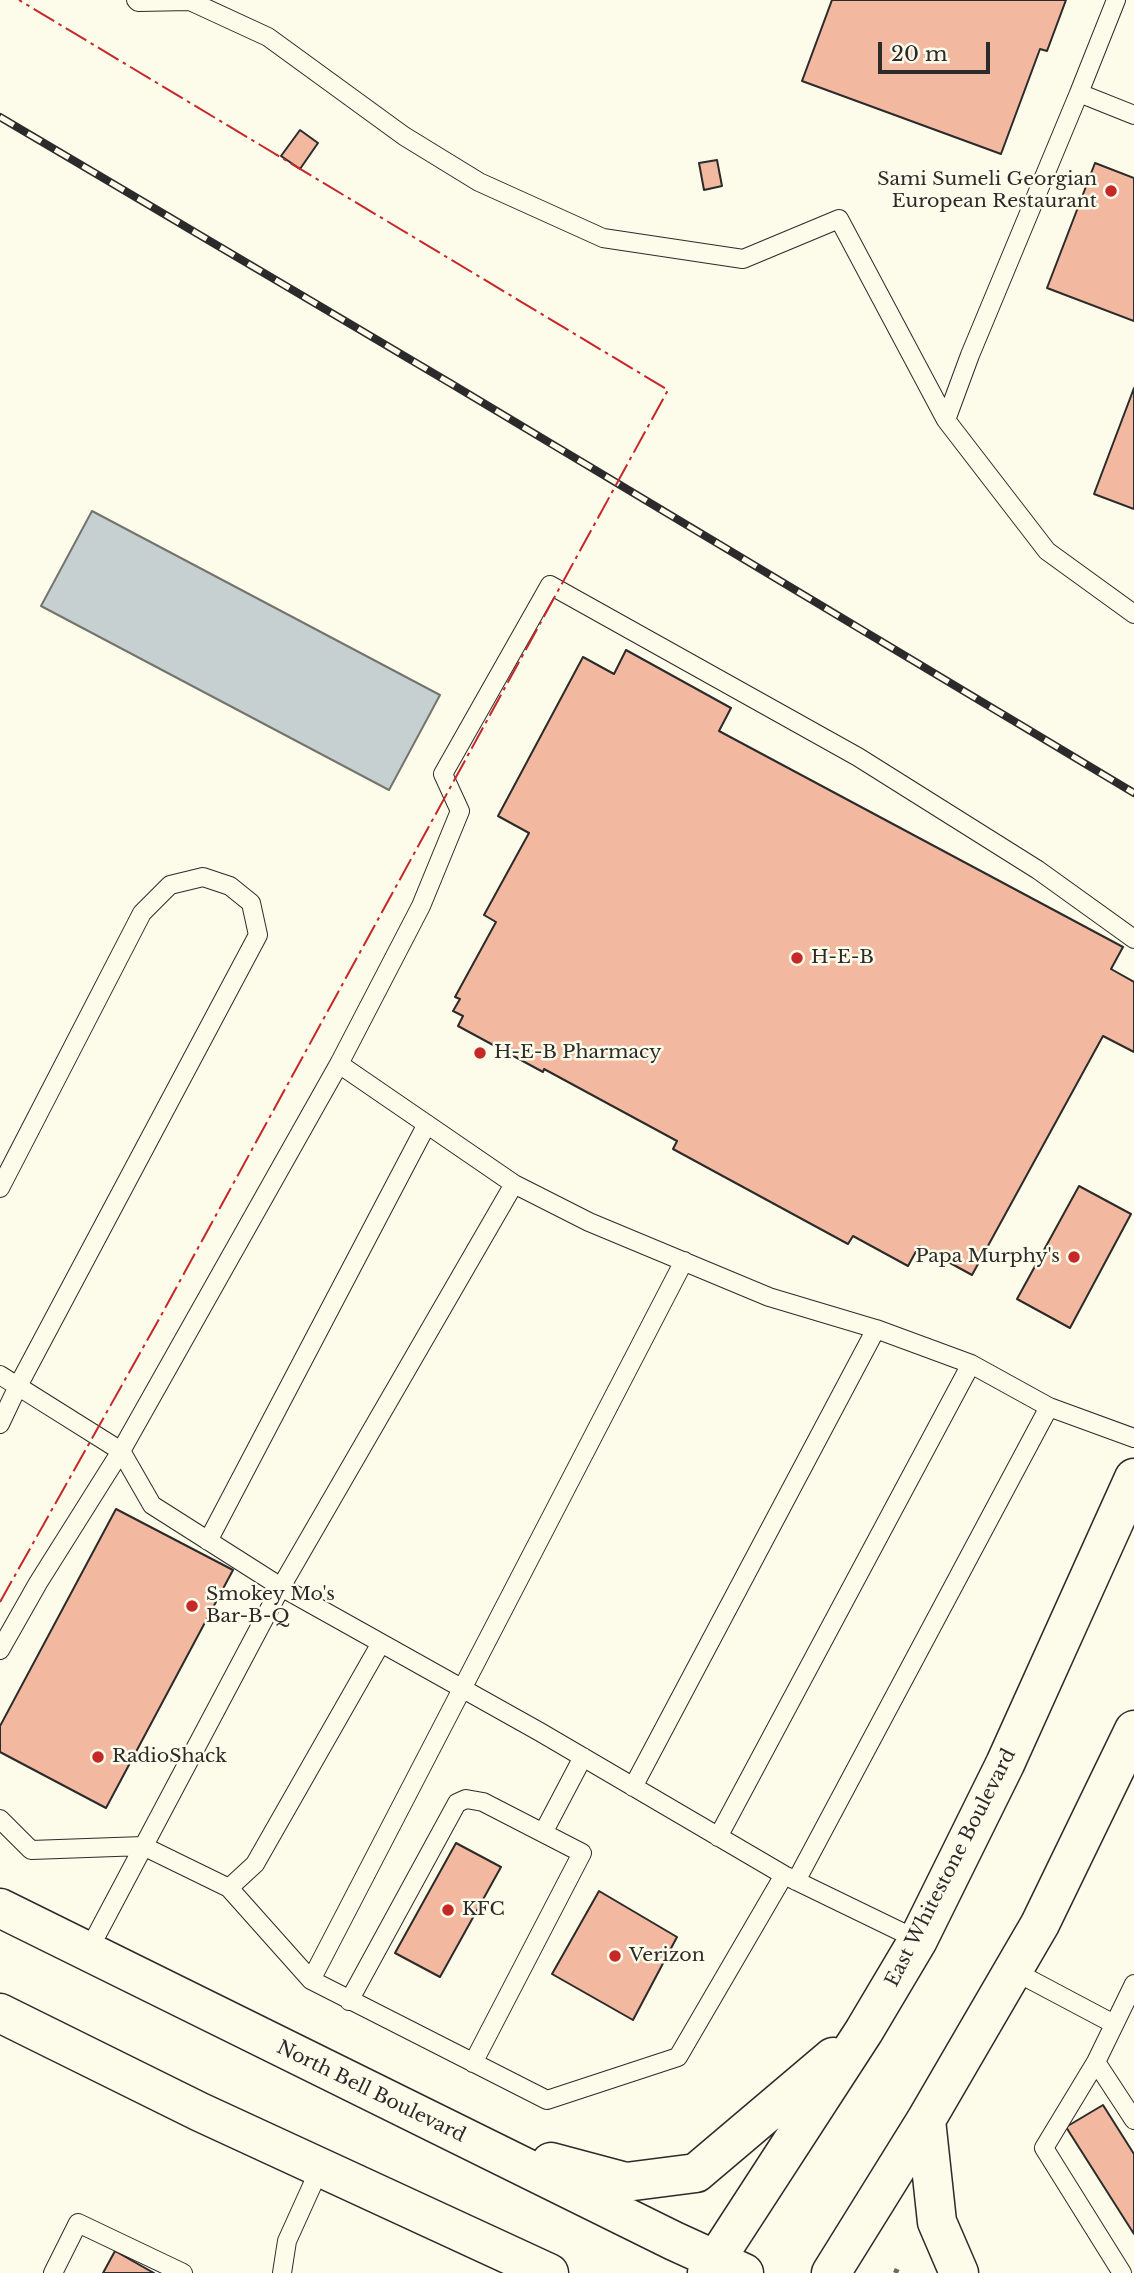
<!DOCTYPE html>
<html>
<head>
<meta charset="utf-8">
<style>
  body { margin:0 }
  #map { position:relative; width:1134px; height:2273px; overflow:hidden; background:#fdfbea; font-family:"Libre Baskerville",serif }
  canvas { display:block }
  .scale { position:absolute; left:878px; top:42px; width:112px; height:32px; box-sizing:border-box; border:4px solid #2b2b2b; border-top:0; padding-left:9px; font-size:21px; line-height:24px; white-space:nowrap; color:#2b2b2b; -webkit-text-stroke:5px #fdfbea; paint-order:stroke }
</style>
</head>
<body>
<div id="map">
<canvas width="1134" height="2273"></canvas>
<div class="scale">20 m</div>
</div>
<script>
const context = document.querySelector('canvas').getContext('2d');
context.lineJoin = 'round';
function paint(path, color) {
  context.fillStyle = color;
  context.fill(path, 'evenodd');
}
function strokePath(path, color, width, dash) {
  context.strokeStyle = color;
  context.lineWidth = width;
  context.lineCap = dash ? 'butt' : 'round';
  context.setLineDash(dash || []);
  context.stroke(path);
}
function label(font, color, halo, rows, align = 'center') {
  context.font = font + ' "Libre Baskerville",serif';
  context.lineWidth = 5;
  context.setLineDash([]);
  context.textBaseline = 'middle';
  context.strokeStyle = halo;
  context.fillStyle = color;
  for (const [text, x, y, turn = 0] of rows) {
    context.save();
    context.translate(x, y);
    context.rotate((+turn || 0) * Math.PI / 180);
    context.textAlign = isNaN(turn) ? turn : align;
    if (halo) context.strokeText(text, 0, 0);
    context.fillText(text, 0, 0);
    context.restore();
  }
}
const water = new Path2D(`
  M92,511l348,184 -51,95 -348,-184z`);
paint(water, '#c7d0d0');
strokePath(water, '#74746e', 2);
const building = new Path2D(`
  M832,0h234l-19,51 -7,-2 -39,105 -199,-73z
  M300,130l18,13 -18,26 -19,-13z
  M717,160l5,26 -18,4 -5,-27z
  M1095,163l39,15v143l-87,-33z
  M1134,388v121l-40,-15z
  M626,650l105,58 -12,23 404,216 -12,22 23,13v70l-31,-16 -131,239 -53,-29 -11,20 -55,-30 -5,8 -175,-95 4,-8 -133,-72 -1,3 -85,-46 5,-10 -10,-5 7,-12 -5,-2 41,-75 -12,-7 45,-82 -31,-17 85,-159 31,17z
  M1079,1186l52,28 -61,114 -53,-29z
  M116,1509l117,61 -127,238 -106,-56v-26z
  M456,1843l45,24 -61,110 -45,-24z
  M599,1891l78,46 -44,83 -81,-46z
  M1103,2105l31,49v80l-68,-107z
  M115,2251l39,22h-51z`);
paint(building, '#f2b8a0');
strokePath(building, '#2b2b2b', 2);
const lane = new Path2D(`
  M136,0l2,2 52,-1 78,36 136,99 75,46 124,56 140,21 96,-40 107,201
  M1116,0l-37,93 55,22
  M1079,93l-109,262 -24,65 101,131 87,63
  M339,1064l82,-158 39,-95 -17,-37 107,-189 308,172 180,113 96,69
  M0,1188l142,-275 28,-28 33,-8 27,9 21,17 7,32 -240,451 -18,38
  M0,1375l121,76 218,-387 175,120 75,38 180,75 107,32 95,35 78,43 85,31
  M208,1541l219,-417
  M0,1650l38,-67 83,-132 31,54 129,82 259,145 244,143 134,65
  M633,1787l243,-458
  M0,1819l31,31 112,-4 86,42 82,92 236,120 131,-43 106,-182
  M543,1833l40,-76
  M718,1837l253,-473
  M796,1881l253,-474
  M229,1888l26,-24 126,-221
  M87,1953l194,-366 233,-403
  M1014,1971l100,53
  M311,1980l373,-719
  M349,2001l108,-198 9,-4 17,3 99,51 -109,210
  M1096,2062l38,58
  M53,2273l25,-50 105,50
  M282,2273l5,-32 33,-73
  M1122,2273l-78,-125 52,-86 38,-78`);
const primary = new Path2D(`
  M0,1908l674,333 70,32
  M0,2013l200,99 349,161
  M926,2120l11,102 22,51
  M551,2162l75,20 70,-9 137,-116
  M707,2273l157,-242 54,-91 87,-176 129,-286
  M831,2273l95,-153 114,-196 94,-194`);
strokePath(lane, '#2b2b2b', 20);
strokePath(primary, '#2b2b2b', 41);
strokePath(new Path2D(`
  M894,2270l7,3`), '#6a6964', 4.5, [5, 3.5]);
strokePath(lane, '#fdfbea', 18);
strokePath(primary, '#fdfbea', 38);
const rail = new Path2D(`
  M0,117l450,266 684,410`);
strokePath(rail, '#2b2b2b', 8);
strokePath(rail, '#fdfbea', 5, [16]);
strokePath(new Path2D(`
  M0,1602l158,-281 510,-931 -649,-390`), '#c62828', 2, [24, 5, 3.5, 5]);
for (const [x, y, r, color] of [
  [1111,191,7,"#c62828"],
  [797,958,7,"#c62828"],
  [480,1053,7,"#c62828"],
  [1074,1257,7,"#c62828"],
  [192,1606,7,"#c62828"],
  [98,1757,7,"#c62828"],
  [448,1910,7,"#c62828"],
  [615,1956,7,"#c62828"]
]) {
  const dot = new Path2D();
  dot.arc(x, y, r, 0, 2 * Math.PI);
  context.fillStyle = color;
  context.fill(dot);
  strokePath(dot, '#fdfbea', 2.5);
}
label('19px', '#2b2b2b', '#fdfbea', [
  ["Sami Sumeli Georgian",1097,180,"right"],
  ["European Restaurant",1097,202,"right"],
  ["H-E-B",811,958],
  ["H-E-B Pharmacy",494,1053],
  ["Papa Murphy's",1060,1257,"right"],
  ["Smokey Mo's",206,1595],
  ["Bar-B-Q",206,1617],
  ["RadioShack",112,1757],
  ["KFC",462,1910],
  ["Verizon",629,1956]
], 'left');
label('19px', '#2b2b2b', '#fdfbea', [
  ["East Whitestone Boulevard",951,1868,-63],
  ["North Bell Boulevard",371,2092,26]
]);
</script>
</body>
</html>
